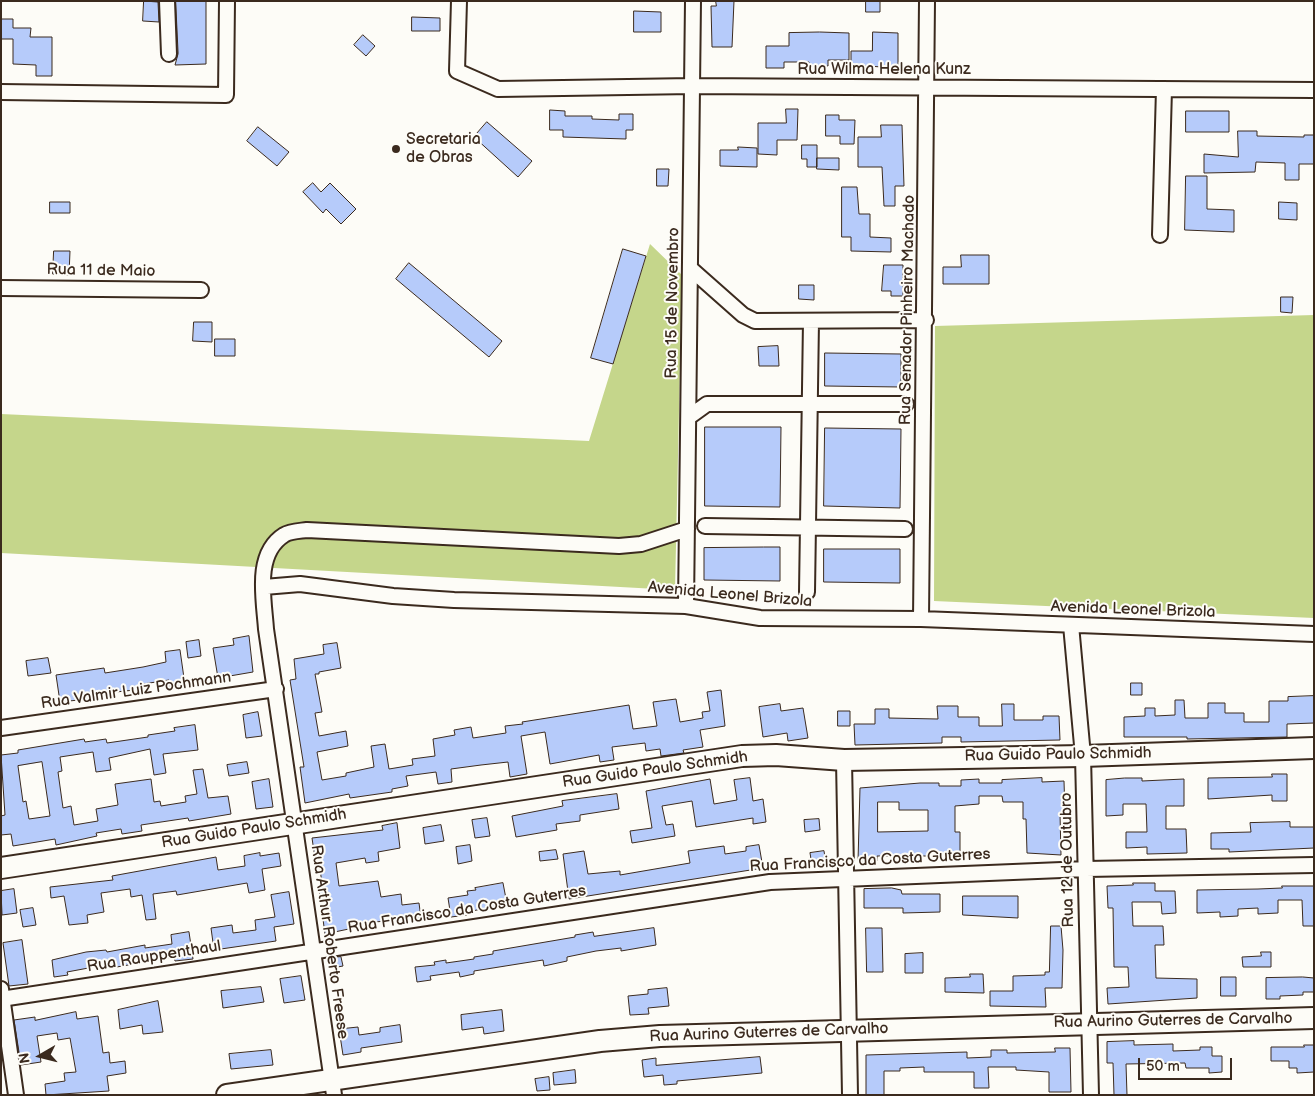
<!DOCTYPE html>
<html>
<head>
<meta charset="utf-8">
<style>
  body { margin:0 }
  #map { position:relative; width:1315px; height:1096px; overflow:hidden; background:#fdfcf7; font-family:"Balsamiq Sans",sans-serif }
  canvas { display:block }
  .frame { position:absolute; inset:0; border:2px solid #3b2a1e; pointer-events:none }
  .north { position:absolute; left:15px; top:1031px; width:50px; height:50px; -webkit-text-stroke:4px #fdfcf7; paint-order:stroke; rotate:262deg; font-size:14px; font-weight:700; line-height:20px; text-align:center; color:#3b2a1e }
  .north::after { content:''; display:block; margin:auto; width:18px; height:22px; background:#3b2a1e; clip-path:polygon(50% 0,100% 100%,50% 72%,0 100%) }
  .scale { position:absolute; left:1138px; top:1058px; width:94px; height:22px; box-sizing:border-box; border:2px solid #3b2a1e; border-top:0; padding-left:6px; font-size:15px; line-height:18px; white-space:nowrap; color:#3b2a1e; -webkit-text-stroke:4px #fdfcf7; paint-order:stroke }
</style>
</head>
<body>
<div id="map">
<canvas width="1315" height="1096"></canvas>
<div class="frame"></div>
<div class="north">N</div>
<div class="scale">50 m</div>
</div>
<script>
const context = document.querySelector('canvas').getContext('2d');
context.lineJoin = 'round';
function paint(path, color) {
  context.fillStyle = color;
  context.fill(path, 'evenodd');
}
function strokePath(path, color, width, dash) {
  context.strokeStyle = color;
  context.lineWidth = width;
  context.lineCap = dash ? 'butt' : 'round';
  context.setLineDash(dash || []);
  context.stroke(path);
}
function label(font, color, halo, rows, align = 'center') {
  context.font = font + ' "Balsamiq Sans",sans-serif';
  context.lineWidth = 4;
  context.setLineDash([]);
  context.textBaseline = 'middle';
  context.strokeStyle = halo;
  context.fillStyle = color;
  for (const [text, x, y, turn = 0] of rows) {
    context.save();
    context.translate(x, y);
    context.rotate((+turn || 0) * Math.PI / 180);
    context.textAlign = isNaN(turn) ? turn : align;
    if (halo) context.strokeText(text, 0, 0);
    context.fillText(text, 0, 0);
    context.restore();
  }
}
paint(new Path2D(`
  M650,244l32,31 -7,315 -674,-37v-139l588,27z
  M1314,315v303l-380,-17 1,-275z`), '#c5d68b');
const building = new Path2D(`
  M144,1l14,1 1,20 -16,-1z
  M176,1h30v63l-31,1 3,-11z
  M716,1h18l-2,46h-20l-1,-41h5z
  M866,1h14v11h-14z
  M634,11l27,1v20h-27z
  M412,17l28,1v13h-28z
  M1,19h12v9h18l-1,9h22v39h-16v-11l-23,-1v-25h-12z
  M820,32l29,1v27h-21v6h-20l1,-4h-25v6h-18v-22h23v-13z
  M873,32l25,1v35l-47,-3v-14h21z
  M363,35l12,11 -9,10 -12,-11z
  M786,109h12l-1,31h-20v15l-19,-1v-31h28z
  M550,110l15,1v5h27v3l27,1v-6h14v16h-7v9l-63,-2v-7h-13z
  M1186,111h43v21h-43z
  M826,115h13v5h16l-1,24h-14v-8h-14z
  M487,122l45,39 -14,16 -44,-40z
  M881,125h21l2,61h-9v20h-11l-2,-39h-24v-30h23z
  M258,127l31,25 -12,14 -30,-25z
  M1238,131h19v5l47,1v-2h10v29h-15v16h-14v-17l-29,-1 -1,10 -51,1v-19l34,3z
  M802,145h15v22h-10v-8h-5z
  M738,147l19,1v19l-37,-1v-16h18z
  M817,158h22v12l-22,-1z
  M657,169h12l-1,17h-11z
  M1186,176h21v33l27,1v22l-49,-2z
  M313,183l8,9 9,-9 26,26 -15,15 -15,-15 -3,4 -20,-21z
  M842,187h15l2,27h11v23l21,1v14l-40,-1v-14h-9z
  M50,202h20v11h-20z
  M1279,202l18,1v17l-18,-1z
  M623,249l23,7 -33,108 -22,-6z
  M54,251h16l-1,24 -16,-1z
  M961,255h28v29h-46v-17h18z
  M409,263l93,78 -13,16 -93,-78z
  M884,265h19v31h-12v-5h-9z
  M799,285h15v15l-15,-1z
  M1281,297h12l-1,16 -11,-1z
  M194,322h18v20l-19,-1z
  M215,339h20v17h-20z
  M778,346l1,20h-20l-1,-19z
  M825,353l76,1v33l-76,-1z
  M705,427h76l-1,80 -75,-1z
  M825,428l76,1 -1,79 -76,-2z
  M764,547h16v34l-76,-1v-32z
  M824,549h76v34l-76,-1z
  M249,636l4,36 -35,6 -5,-30 21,-3 -1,-6z
  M199,640l2,16 -13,2 -2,-16z
  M337,643l4,25 -22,4v2h-4l7,38 -7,1 4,23 27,-5 2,15 -31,6 5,28 24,-4v-3l28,-6 -3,-21 14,-2 4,25 24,-4 -1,-6 23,-3 -2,-17 22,-4 -1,-5 17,-3 2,11 33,-5 -1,-7 18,-2 -1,-2 107,-17 4,24 24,-3 -4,-24 23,-3 4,23 23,-4 -1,-6 8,-1 -3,-19 14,-2 4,36 -25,4 3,17 -20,3 1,3 -23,3 -1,-7 -14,2 -1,-8 -33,4 2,13 -14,2 -1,-7 -49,9 -5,-32 -24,4 6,38 -17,3 -2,-15 -27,3 -30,4 1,13 -14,2 -2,-12 -30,4 2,10 -16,3v3l-42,6 -1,-4 -44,9 -5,-36h4l-14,-87 6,-1 -2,-20 30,-5 -1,-9z
  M180,650l5,35 -15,2 -1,-7 -26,4 1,5 -47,5v4l-37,4 -4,-27 48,-7 1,5 38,-6 23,-5 -1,-10z
  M48,658l3,15 -23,3 -2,-15z
  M1131,683h11v12h-11z
  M1314,696v27l-27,1v13l-100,2v-2h-63v-20l21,-1v-8h10v8l20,-1v-15h9l1,18h23v-15h17v10h19v9h25v-21h19v-4z
  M780,704l1,7 22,-3 5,30 -20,3 -1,-8 -24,4 -4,-30z
  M1002,704h12v16h29v-4h16l1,24 -99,2v-5h-19v6l-87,2 -1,-21h21v-15h14v9l49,1 -1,-13h21v11h21v9h23z
  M838,711h12v15h-12z
  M258,712l4,24 -16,2 -3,-23z
  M195,725l3,25 -35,4 3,19 -12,2 -4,-26 -41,9 2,12 -15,2 -3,-20 -33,5 2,14 -4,1 5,36 8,-2 3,19 24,-4 -2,-12 22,-4 -3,-21 36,-5 3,23 6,-1 1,5 25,-4 -1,-6 12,-2 -4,-24 10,-1 5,29 20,-2 3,18 -42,7 -1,-3 -47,7 1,6 -20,3 -1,-5 -25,4 1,3 -41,9 -1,-6 -42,7 -2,-12 -10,1v-19l4,-1 -4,-60 17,-2v-3l66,-11 1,3 21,-3 1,4 41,-6v-2l27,-4 -1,-3zM42,762l8,54 -21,3 -3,-18 -3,1 -5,-36z
  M247,762l2,11 -20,3 -2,-11z
  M1272,774h15v27h-15v-6l-64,4v-21l64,-1z
  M750,778l3,23 10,-2 3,23 -13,2v-6l-57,9 -4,-26 -30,5 4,19 7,-1 2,12 -43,7 -2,-12 22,-3 -6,-37 64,-12 4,25 23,-4 -3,-20z
  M1042,778v4l22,-1 1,33h-5l1,41 -34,-2 -1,-34h-3v-17h-20l-1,-6h-23v8l-24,2v26h5v22h-19v2h-64v5h-19l2,-73 60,-5h19v3h22v-6l18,-1v4h23v-3zM878,802h21v8h29v21l-50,1z
  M1125,778h17v3l42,-2v27h-18v23h20l1,24 -40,1v-7l-21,1v-16h21l-1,-28h-23v11l-17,1v-36z
  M269,779l4,28 -17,2 -4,-27z
  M617,794l2,15 -39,6v6l-24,3 1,6 -41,7 -4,-21 51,-10 -1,-5z
  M487,818l3,18 -15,2 -3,-18z
  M819,819l1,11 -15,2 -1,-12z
  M1290,822v5h24v21l-85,4v-3h-18v-16l40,-1 -1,-9z
  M397,823l3,25 -22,4 1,9 -13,2 -1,-5 -29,5 3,23 39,-5 3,16 20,-3 1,11 17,-2 2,15 -58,5v3l-38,8 -6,-44 4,-1 -5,-32 -3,1 -3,-20 71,-8 -1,-4z
  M441,825l3,16 -19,3 -2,-16z
  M470,845l2,16 -14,3 -2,-17z
  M759,845l4,23 -194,31 -6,-45 21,-3 4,23 32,-3v4l70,-12 -2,-12 36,-5 1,8 21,-3v-4z
  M556,850l2,9 -18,2 -1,-9z
  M824,851l2,12 -14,2 -2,-12z
  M260,853v3l19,-3 2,13 -19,3 3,21 -16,3 -2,-10 -70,12 -1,-4 -23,3 3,25 -10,1 -4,-25 -11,2 -1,-8 -29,4 3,19 -17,3 1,8 -19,2 -5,-29 -13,2 -1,-11 63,-7 -1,-4 104,-19 2,13 27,-4 -1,-10z
  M503,883l4,21 -40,8v3l-16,2 -3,-19 20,-3 -1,-4 9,-1 -1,-2z
  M1133,883h22v8h20l1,22 -14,1 -1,-12h-29l1,24h30l1,19h-9l1,33 41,1v19l-89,6 -1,-16 22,-1 -1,-20h-14l-1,-59h-5l-1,-22 26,-1z
  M1282,886h32v40h-11l-1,-26h-24v13l-20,1v-6l-20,1v7l-18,1v-5l-23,1v-23l61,-1 24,-1z
  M892,888l9,2 1,4h38v18l-37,1v-5h-39v-19z
  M14,889l3,24 -15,2 -1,-24z
  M289,892l5,32 -20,3 2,14 -62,9 -3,-22 21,-3 1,8 23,-3 -1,-10 20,-3 -4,-22z
  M963,896h55v22l-55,-3z
  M33,908l3,17 -13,2 -3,-17z
  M1051,926h10l2,24 -1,38h-17l1,19 -56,-1v-15h23v-15l32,-1v-3h4z
  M654,928l2,17 -35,6v-3l-25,3 -29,6v4l-23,5 -1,-6 -69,11v3l-14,3 -1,-5 -29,4 1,4 -14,2 -2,-15 20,-2 -1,-3 12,-2v3l28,-4v-2l19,-3v-3l82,-14v-2l18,-3 1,4z
  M866,928h16l1,44h-16z
  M189,932l4,27 -18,2 -1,-4 -63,11 -1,-4 -43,8 1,3 -14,2 -2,-17 34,-8 20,-2 1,2 38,-7v3l27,-4 -1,-9z
  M22,940l6,44 -19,2 -6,-43z
  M1261,952h10v15h-28l-1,-10 19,-1z
  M923,953v20h-18v-19z
  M341,957l2,9 -11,2 -2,-10z
  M970,974h13l1,19 -39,-1v-14l25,-1z
  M301,976l4,24 -21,3 -4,-24z
  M1221,977h15v19h-15z
  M1303,977l11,1v14h-11v3l-23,1v3h-14v-21z
  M261,987l3,15 -41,6 -2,-17z
  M667,988l2,18 -21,2 1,6 -19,1 -2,-19 20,-2v-4z
  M158,1001l5,31 -20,2 -1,-9 -22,4 -2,-19z
  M502,1010l2,21 -20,3 -1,-7 -21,3 -1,-15z
  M76,1012l1,7 21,-3 5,37 6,-1 1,11 15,-2 1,12 -19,3 2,15 -63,4 -1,-11 20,-3 -1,-8 12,-1 -6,-34 -12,2 -1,-7 -20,3 4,26 -20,3 -7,-45 21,-3v3z
  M400,1025l2,17 -41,6v4l-18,3 -4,-26 19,-2 1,8 21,-3v-4z
  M1134,1041v4l39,-1v7l27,-1v-3h12v9h10v16l-13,1v-5h-23l-1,-5 -59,1 1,31h-13l-1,-32h-6v-21z
  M1304,1045h10v27l-17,1v-5h-8v-7h-18v-14h33z
  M1055,1048h15l1,44h-22v-20l-33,-2v-3h-28l1,21h-15v-16h-50v-5l-24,1v3h-16v24h-18v-40l101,-3v6l24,-1v-7h16v3l48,-1z
  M271,1050l2,15 -42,4 -2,-15z
  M760,1057l2,16 -85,8v3l-13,1 -1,-10 -19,2 -2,-17 14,-2v7z
  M575,1070l1,13 -22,2 -1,-12z
  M549,1077l1,13 -13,1 -2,-12z`);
paint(building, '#b6cbfa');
strokePath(building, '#3b2a1e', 1);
const street = new Path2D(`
  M167,1l2,53
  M459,1l-2,70 41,18 195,-3 621,4
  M1,92l225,3 1,-94
  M1160,235l4,-146
  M691,269l52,46 12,6 171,-1
  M1,288l200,2
  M689,417l18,-13h199
  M705,526l200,3
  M264,587l36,-3 93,12 61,4 232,6 74,12 161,1 393,15
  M807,592l4,-271
  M686,606l7,-605
  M921,619l6,-618
  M1071,625l12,131 8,339
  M1,728l275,-39
  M844,760l6,335
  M1,989l15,106
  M1,999l769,-117 316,-13 228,-4
  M334,1095l-68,-466c-2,-30 -12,-75 18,-94 6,-4 16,-4 23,-5l312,16 22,-2 46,-15`);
const secondary = new Path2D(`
  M1,868l741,-112 34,-1 68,5 239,-4 231,-8
  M227,1095l373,-54 60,-5 654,-18`);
strokePath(street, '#3b2a1e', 18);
strokePath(secondary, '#3b2a1e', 24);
strokePath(street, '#fdfcf7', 14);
strokePath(secondary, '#fdfcf7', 20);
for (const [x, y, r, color] of [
  [396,149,5,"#3b2a1e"]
]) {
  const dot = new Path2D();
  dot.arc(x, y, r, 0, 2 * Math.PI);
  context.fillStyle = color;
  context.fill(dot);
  strokePath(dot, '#fdfcf7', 2);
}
label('16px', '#3b2a1e', '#fdfcf7', [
  ["Rua Wilma Helena Kunz",884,70],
  ["Rua 11 de Maio",101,271,1],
  ["Rua 15 de Novembro",673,303,-89],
  ["Rua Senador Pinheiro Machado",908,310,-89],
  ["Avenida Leonel Brizola",730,595,5],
  ["Avenida Leonel Brizola",1133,610,2],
  ["Rua Valmir Luiz Pochmann",136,691,-8],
  ["Rua Guido Paulo Schmidh",1058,755,-1],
  ["Rua Guido Paulo Schmidh",655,770,-8],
  ["Rua Guido Paulo Schmidh",254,829,-9],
  ["Rua 12 de Outubro",1068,860,-91],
  ["Rua Francisco da Costa Guterres",870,861,-3],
  ["Rua Francisco da Costa Guterres",467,910,-9],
  ["Rua Arthur Roberto Freese",329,942,82],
  ["Rua Rauppenthaul",154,957,-9],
  ["Rua Aurino Guterres de Carvalho",1173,1021,-1],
  ["Rua Aurino Guterres de Carvalho",769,1033,-2]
]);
label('16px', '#3b2a1e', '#fdfcf7', [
  ["Secretaria",406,140],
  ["de Obras",406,158]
], 'left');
</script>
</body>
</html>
